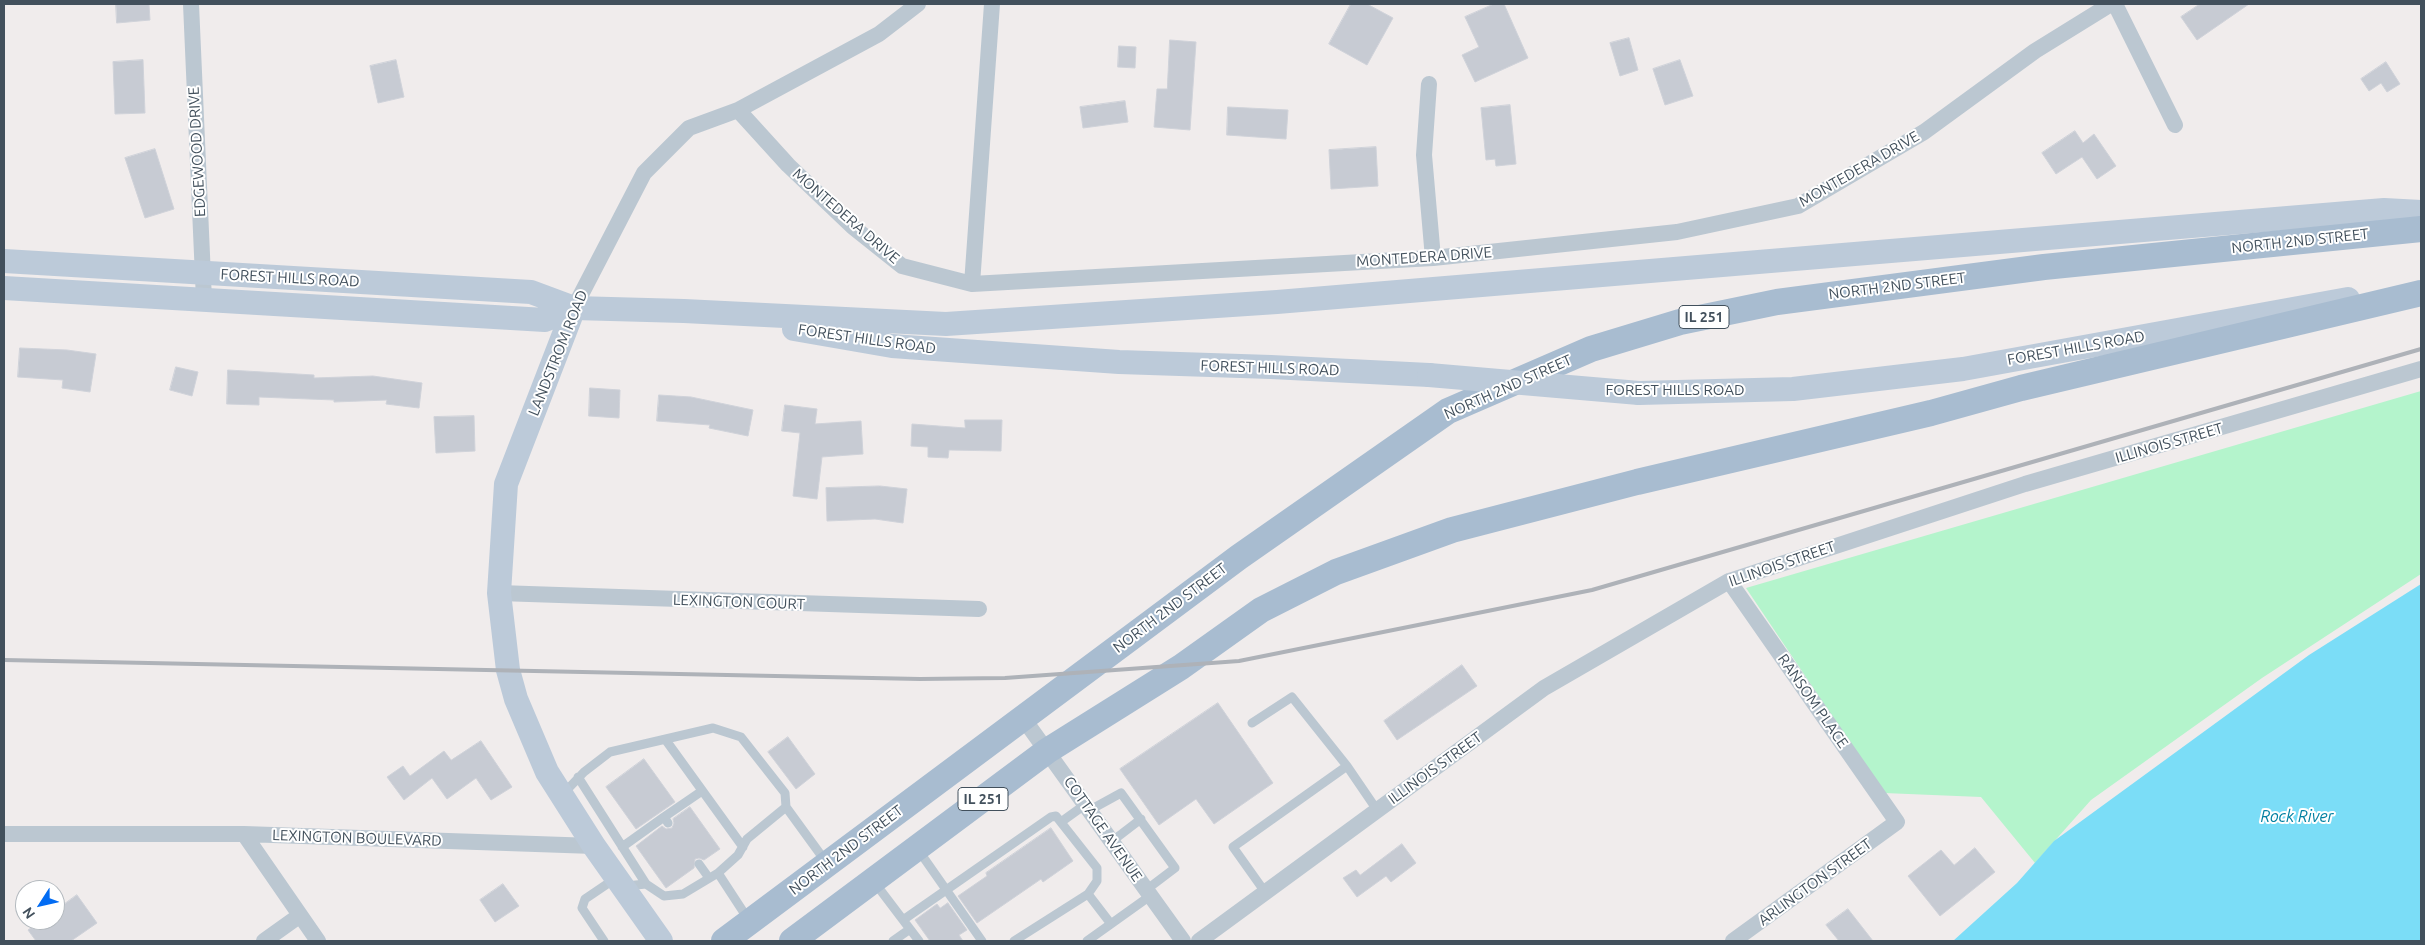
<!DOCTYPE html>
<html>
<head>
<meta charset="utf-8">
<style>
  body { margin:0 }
  #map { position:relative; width:2425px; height:945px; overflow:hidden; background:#f0ecec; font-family:Ubuntu,sans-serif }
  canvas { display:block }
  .frame { position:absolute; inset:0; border:5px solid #42505c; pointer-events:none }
  .north { position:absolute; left:15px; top:880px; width:50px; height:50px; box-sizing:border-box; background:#fff; border:1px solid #b3b9be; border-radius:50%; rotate:235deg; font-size:14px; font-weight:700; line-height:20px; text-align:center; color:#42505c }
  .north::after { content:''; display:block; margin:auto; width:18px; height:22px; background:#026cf3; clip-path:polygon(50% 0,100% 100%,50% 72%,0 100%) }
</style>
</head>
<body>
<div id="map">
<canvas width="2425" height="945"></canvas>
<div class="frame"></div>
<div class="north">N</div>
</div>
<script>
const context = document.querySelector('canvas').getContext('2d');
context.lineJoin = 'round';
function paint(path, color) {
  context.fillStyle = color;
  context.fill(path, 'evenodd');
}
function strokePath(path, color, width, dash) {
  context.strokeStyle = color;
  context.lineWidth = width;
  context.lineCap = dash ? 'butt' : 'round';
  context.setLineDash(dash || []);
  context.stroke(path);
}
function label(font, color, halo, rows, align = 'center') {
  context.font = font + ' Ubuntu,sans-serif';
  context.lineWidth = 4;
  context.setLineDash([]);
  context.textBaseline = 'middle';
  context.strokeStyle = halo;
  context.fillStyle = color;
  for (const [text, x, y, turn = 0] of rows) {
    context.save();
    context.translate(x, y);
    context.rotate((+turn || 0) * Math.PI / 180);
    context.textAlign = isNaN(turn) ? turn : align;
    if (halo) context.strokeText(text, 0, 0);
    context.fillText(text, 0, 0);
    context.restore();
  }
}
paint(new Path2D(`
  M2421,391v183l-159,104 -171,122 -56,63 -54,-66 -97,-4 -138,-205z`), '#b4f4cc');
paint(new Path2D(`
  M2421,584v357h-468l64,-58 37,-42 255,-186z`), '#7bddf7');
const building = new Path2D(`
  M116,4h33l1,16 -33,3z
  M1351,4h16l26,14 -26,47 -38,-21z
  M1494,4h10l24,54 -53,24 -13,-27 17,-8 -14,-30z
  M2200,4h49l-52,36 -16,-23z
  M1629,38l9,32 -18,6 -10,-33z
  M1170,40l26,2 -6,88 -36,-3 3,-38h10z
  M1119,46l17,1 -1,21 -17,-1z
  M143,60l2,53 -30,1 -2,-52z
  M396,60l8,37 -26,6 -8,-37z
  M1680,60l13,36 -28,9 -12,-36z
  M2386,62l14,22 -13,8 -6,-9 -12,8 -8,-12z
  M1125,101l3,21 -45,6 -3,-21z
  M1510,105l6,59 -20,2 -1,-7 -9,1 -5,-52z
  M1228,107l60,3 -2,29 -59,-4z
  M2075,131l8,12 11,-9 22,32 -19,13 -15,-22 -26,17 -14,-21z
  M1376,147l2,39 -47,3 -2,-39z
  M155,149l19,60 -29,9 -20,-60z
  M20,348l47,2 29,4 -6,38 -28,-4 1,-8 -45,-3z
  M176,367l22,5 -6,24 -22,-6z
  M228,370l86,5v3l59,-2 49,7 -3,25 -33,-4 1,-4 -53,2v-2l-75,-3v8l-32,-1z
  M590,388l30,2 -1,28 -30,-2z
  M659,395l32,2 62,13 -5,26 -39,-8 1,-3 -53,-4z
  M785,405l32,4 -2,15 46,-3 2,33 -41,3 -5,42 -24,-3 7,-63 -18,-2z
  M474,416l1,35 -39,2 -2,-36z
  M965,420h37l-1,31 -52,-1 -1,8 -20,-1v-10l-17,-1 1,-22 53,4z
  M880,486l27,3 -4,34 -28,-4 -48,2 -1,-33z
  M1462,665l15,21 -80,54 -13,-19z
  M1218,703l55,80 -59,41 -18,-25 -37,26 -39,-56z
  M788,737l27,37 -19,15 -28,-37z
  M481,741l31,46 -21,13 -15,-22 -29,21 -15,-21 -28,22 -17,-23 16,-11 7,10 34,-25 7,9z
  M644,759l31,43 -39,27 -30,-42z
  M690,807l30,42 -16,11 -5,-2 -4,1 -1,9 -28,20 -30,-42 26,-20 4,3 6,-1 2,-5 -1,-4z
  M1051,828l22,33 -30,21 -2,-3 -64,44 -19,-27 29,-20 -1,-3z
  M1402,844l14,19 -25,19 -5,-6 -29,21 -14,-19 13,-8 4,5z
  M1975,848l20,24 -55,44 -32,-40 33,-26 13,15z
  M503,884l16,22 -24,16 -15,-22z
  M77,895l20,28 -26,18h-35l-8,-11 14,-10h13v-9z
  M948,903l19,27 -8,5 4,6h-33l-15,-21 22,-16 3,4z
  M1848,909l25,32h-34l-13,-16z`);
paint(building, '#c7cbd3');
strokePath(building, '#cfd2d9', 1);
strokePath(new Path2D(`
  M1252,723l40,-26 55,69
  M665,739l78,108
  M578,777l68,107
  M563,794l21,-22 26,-20 103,-24 28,9 44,56 1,14 -39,32 -9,16 -20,18 30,46
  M786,807l40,55
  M1090,810l31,-17 54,75 -29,22
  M664,817l38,-26
  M1061,822l25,-18
  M1111,842l30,-23
  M622,847l42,-30 4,6
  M919,851l63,90
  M699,864l10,14
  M875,883l44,58
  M626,886l20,-2 18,12 19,-2 35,-21
  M1265,892l-32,-45 114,-81 30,44
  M903,920l148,-103 5,-1 41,52v13l-9,13
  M604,941l-22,-33 3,-9 31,-21
  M893,941l17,-12
  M1014,941l74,-47 23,30
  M1087,941l63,-45`), '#bbc7d1', 9);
strokePath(new Path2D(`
  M191,4l13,296
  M2115,4l60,121
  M1429,84l-5,71 9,103
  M738,110l50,55 65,62 49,39 70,18 461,-26 244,-26 121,-26 126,-74 111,-81 76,-47
  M972,284l20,-280
  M574,308l70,-135 45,-45 49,-18 141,-76 39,-30
  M1729,581l168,241 -164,119
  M499,593l480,16
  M1023,718l160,223
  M4,834h240l350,12
  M244,834l74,107
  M264,941l35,-25
  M1199,941l345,-253 185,-107 296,-97 396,-115`), '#bbc7d1', 16);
strokePath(new Path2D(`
  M4,261l527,31 43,16 110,3 262,13 331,-22 1107,-92 37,2
  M4,288l541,32 29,-12
  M574,308l-68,176 -7,109 9,77 8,29 31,73 47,74 67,95
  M794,329l98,17 227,16 152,5 158,8
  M1639,393l154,-4 170,-20 385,-70`), '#bccad9', 24);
strokePath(new Path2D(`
  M724,941l515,-384 209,-146 143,-62 89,-27 97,-20 267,-35 377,-38
  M792,941l255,-190 134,-84 80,-57 75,-38 116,-42 185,-48 294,-69 90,-25 400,-95`), '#a8bcd0', 26);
strokePath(new Path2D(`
  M4,660l916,19 85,-1 234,-17 353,-71 829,-241`), '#aeb2b8', 4);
strokePath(new Path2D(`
  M1429,375l210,18`), '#bccad9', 24);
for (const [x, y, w] of [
  [1704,317,50],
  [983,799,50]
]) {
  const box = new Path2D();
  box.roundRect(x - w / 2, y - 11.5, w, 23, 4);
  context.fillStyle = '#fff';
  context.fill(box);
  strokePath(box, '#42505c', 1);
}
label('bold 14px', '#42505c', null, [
  ["IL 251",1704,317],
  ["IL 251",983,799]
]);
label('15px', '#42505c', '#fff', [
  ["EDGEWOOD DRIVE",197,152,-93],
  ["MONTEDERA DRIVE",1859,169,-30],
  ["MONTEDERA DRIVE",846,216,41],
  ["NORTH 2ND STREET",2300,241,-6],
  ["MONTEDERA DRIVE",1424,257,-4],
  ["FOREST HILLS ROAD",290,278,3],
  ["NORTH 2ND STREET",1897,286,-7],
  ["FOREST HILLS ROAD",867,339,8],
  ["FOREST HILLS ROAD",2076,348,-10],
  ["LANDSTROM ROAD",558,353,-68],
  ["FOREST HILLS ROAD",1270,368,2],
  ["NORTH 2ND STREET",1508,387,-24],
  ["FOREST HILLS ROAD",1675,390],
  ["ILLINOIS STREET",2169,443,-16],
  ["ILLINOIS STREET",1782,564,-19],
  ["LEXINGTON COURT",739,602,2],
  ["NORTH 2ND STREET",1170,608,-37],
  ["RANSOM PLACE",1813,701,55],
  ["ILLINOIS STREET",1435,768,-36],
  ["COTTAGE AVENUE",1103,829,55],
  ["LEXINGTON BOULEVARD",357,838,2],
  ["NORTH 2ND STREET",846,850,-37],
  ["ARLINGTON STREET",1815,882,-36]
]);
label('italic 16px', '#0281a2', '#fff', [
  ["Rock River",2297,817]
]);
</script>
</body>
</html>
